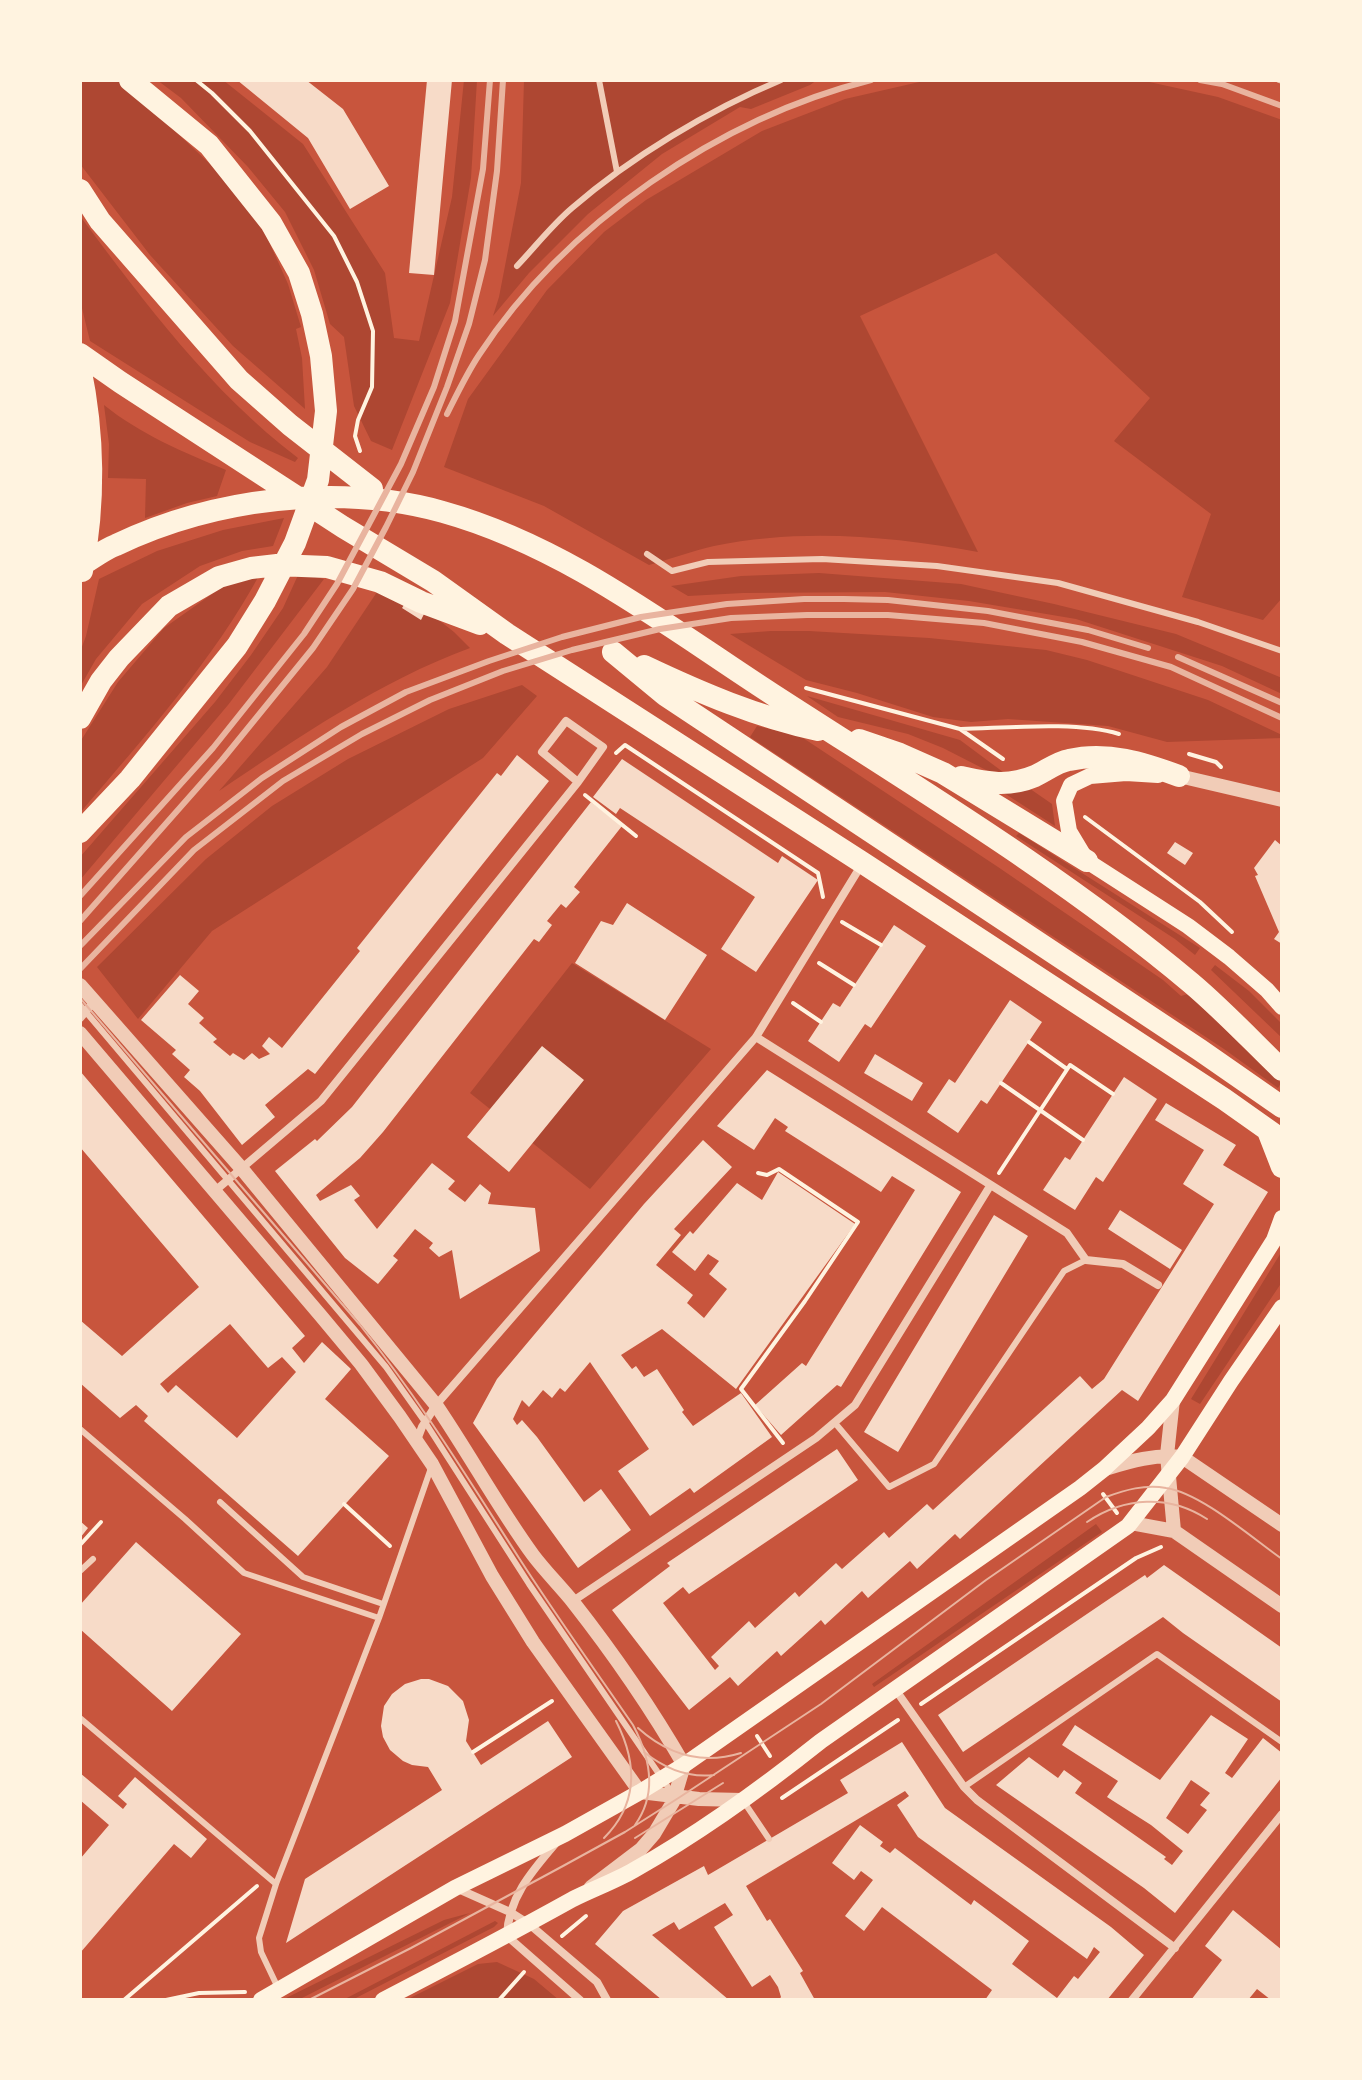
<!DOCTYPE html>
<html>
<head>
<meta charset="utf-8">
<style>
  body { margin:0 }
  #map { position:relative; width:1362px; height:2080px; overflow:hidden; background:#c8553d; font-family:"Varela Round",sans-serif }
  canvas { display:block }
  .frame { position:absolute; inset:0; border:82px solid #fff3e0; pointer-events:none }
</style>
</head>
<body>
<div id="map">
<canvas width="1362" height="2080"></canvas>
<div class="frame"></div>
</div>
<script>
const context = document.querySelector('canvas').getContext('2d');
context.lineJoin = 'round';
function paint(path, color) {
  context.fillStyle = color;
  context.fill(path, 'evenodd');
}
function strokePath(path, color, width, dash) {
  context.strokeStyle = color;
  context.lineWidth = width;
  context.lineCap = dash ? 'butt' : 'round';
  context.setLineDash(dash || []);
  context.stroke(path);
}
paint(new Path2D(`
  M80,80h36l26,20 68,64 28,32 28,39 22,49 13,43 -5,2 6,29 3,51 -72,-63 -83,-91 -70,-91z
  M157,80h66l80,64 82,129 9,65 25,3 33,-144 12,-117h13l-6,98 -21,125 -58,147 -21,-9 -17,-35 -10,-69 -14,-13 -16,-54 -29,-58 -37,-45 -67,-69z
  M524,80h293l-7,5 -59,24 -11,-2 -78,47 -74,60 -59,59 -36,43 6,-19 22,-114z
  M928,80h212l78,17 64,23v478l-19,22 -81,-23 29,-83 -97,-73 36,-43 -154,-145 -136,63 118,236c-87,-16 -176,-24 -264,-6 -22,5 -44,13 -65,19l-105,-59 -100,-39 24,-68 79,-109 57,-58 42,-32 116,-69 83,-32z
  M80,216c65,87 131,176 218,242l-3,4 -45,-20 -160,-101 -10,-41z
  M104,405c36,29 79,47 122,65l-9,26 -30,7 -42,15 1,-39 -38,-1 1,-34z
  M284,518l-11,28 -31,5 -42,15 -58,38 -46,55 -16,28v-35l6,-16 13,-57 58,-28 66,-21z
  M261,572c-48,89 -116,164 -181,241v-71l38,-60 46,-54 58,-41z
  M299,573l25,6 -96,126 -148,175v-23l135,-155 36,-47 32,-47z
  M819,573l142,11 93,20 122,30 106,44v16l-60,-28 -146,-47 -107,-18 -84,-9 -142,1 -55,3 -17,-10 70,-10z
  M381,586l45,24 28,22 16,16c-90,33 -171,89 -251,143l108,-124z
  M771,631h38l120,7 117,12 41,10 121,40 74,35v3l-115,4 -59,-16 -100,-7 -37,3 -38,-5 -76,-24 -51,-13 -76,-46z
  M522,685l15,11 -54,62 -271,173 -74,88 -41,-52 109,-108 66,-53 76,-47 101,-50z
  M807,696l153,44 43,32 -15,-1 -45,-23 -35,-14 -70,-17z
  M757,726l43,10 198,131 165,113 18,16 7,-2 93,89 -3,5 -54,-39 -474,-312z
  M1026,786l26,18 3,22 -51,-33z
  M1019,833l181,115 -5,7 -20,-16 -159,-103z
  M572,963l139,86 -121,140 -120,-96z
  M1215,965l34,26 33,33v14l-71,-68z
  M1282,1251v31l-82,122 -9,-5z
  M1096,1524l6,8 -228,155 -2,-3z
  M470,1913l-172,87h-16l162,-80z
  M495,1921l3,2 -4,4 -142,73h-9z
  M497,1962l37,17 25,21h-153l72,-36z`), '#ae4732');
paint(new Path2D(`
  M237,80h69l37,29 46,77 -39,23 -42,-71z
  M427,80h25l-18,195 -25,-2z
  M408,599l18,11 -5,10 -19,-12z
  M517,755l32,26 -234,293 -7,-5 -43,36 10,12 -33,28 -42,-54 -16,-14 6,-7 -18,-16 4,-4 -35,-30 39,-45 19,16 -11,13 16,14 -5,5 18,16 -4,3 17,14 3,-3 11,7 8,-7 7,6 11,-5 -8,-8 7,-9 13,11 78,-97 -3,-3 140,-175 4,3z
  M622,759l156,104 4,-7 36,24 -62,92 -35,-23 34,-52 -135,-89 -4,6 -23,-17z
  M591,802l31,24 -48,61 6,5 -14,16 -5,-4 -14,17 5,4 -13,17 -5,-3 -151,193 -23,26 -44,37 4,6 31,-16 9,11 -6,4 23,29 55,-66 23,18 -7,8 17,13 15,-18 11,9 -3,11 47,4 5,43 -80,48 -8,-49 -13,7 -10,-9 4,-5 -18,-14 -22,27 5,4 -20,24 -33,-26 -70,-87 40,-32 2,2 35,-34z
  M1275,840l7,6v98l-8,-5 5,-7 -24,-56 3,-1 -4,-7z
  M1175,842l18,11 -8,12 -18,-12z
  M627,903l80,52 -42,65 -90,-57 26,-42 12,4z
  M894,925l32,21 -55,82 -6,-4 -26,38 -31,-21 25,-38 7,4z
  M1010,1000l32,22 -55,82 -6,-4 -23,33 -31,-21 22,-33 6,4z
  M542,1046l42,34 -75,92 -42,-35z
  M875,1054l48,29 -11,18 -48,-28z
  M767,1070l194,122 -120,195 -4,-2 -56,50 -26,-30 47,-42 4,3 109,-176 -23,-14 -11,16 -96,-61 3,-4 -13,-9 -21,32 -37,-24z
  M80,1071l225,265 -13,12 12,15 18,-21 29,27 -26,30 64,57 -91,100 -154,-135 4,-5 -12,-11 -16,13 -40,-35v-63l42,36 77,-69 -119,-140zM230,1324l38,44 14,-11 14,15 -59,66 -61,-53 -8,8 -8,-9z
  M1124,1077l33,22 -54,83 -7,-5 -21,33 -32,-20 22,-33 5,3z
  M1166,1103l70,42 -13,20 45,27 -130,209 -16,-11 -162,149 -5,-5 -38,35 -7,-8 -42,37 -6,-7 -37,34 -4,-5 -40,36 -4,-5 -39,35 -8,-9 -41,33 -77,-100 58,-44 -3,-3 170,-114 21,31 -169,114 -6,-7 -20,16 52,67 4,-4 -8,-9 38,-36 6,7 40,-36 4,5 37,-34 6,6 42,-37 5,6 38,-34 6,6 147,-134 12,13 12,-10 110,-175 -31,-20 21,-34 -49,-30z
  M703,1140l29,27 -58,62 7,6 -25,30 37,30 -6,8 17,15 23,-29 -18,-15 10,-13 -11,-7 -13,17 -23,-19 18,-21 3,3 44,-51 25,17 16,-28 77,52 -119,165 -74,-60 -41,26 11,14 4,-3 8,11 13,-8 27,41 -2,2 11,14 48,-33 31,44 -78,56 -4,-5 -40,28 -32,-45 31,-22 -59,-87 -25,30 -5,-4 -8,10 -9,-8 -14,17 -7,-7 -9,19 4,6 5,-5 15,17 47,65 17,-13 30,41 -53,38 -105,-145 24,-44 147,-175z
  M1120,1210l62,40 -12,19 -62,-40z
  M994,1215l34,21 -130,216 -34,-20z
  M80,1521l8,7 -8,10z
  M136,1542l105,92 -69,77 -92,-82v-24z
  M1164,1565l118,83v54l-99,-69 -20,-16 -200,135 -25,-37 174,-118 33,-22 2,3z
  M421,1679h8l19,7 15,15 6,19 -3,21 15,24 67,-44 24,36 -286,186 19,-64 137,-89 -14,-23 -16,-2 -9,-4 -13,-11 -7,-13 -2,-11 3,-20 8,-12 13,-10z
  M1211,1715l37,24 -23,34 7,5 31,-40 19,15v24l-107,136 -31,-25 -148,-103 33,-28 29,21 6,-8 18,13 -7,10 91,64 -2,2 8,6 11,-14 -32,-26 -44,-28 11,-16 -56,-36 13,-20 85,55zM1191,1780l19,13 -10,12 7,5 -19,24 -22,-16z
  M902,1742l43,66 166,119 33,28 -37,45h-122l7,-10 -110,-83 -18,24 -19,-15 28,-36 -12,-9 -7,9 -22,-17 28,-38 23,17 -3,4 10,7 5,-5 76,57 3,-5 55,41 -17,23 45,34 17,-22 4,3 22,-27 -6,-5 -7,12 -169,-122 -21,-32 12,-9 -4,-5 -159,95 21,35 3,-2 33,52 -3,2 15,27h-36l2,-3 -3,-10 -8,-12 -18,12 -38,-60 19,-12 -8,-12 -46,27 -5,-8 -22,13 77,65h-67l-67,-56 28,-33 81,-45 4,9 140,-82 -8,-13z
  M80,1773l43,36 4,-5 -9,-8 17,-19 72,62 -16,19 -17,-14 -94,109v-94l29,-34 -29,-25z
  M1233,1910l49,40v50h-11l-14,-11 -9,11h-57l31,-40 -17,-14z`), '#f7dbc8');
strokePath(new Path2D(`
  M196,80l16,13 38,38 84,105 23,46 16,49 -1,56 -14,33 -3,16 5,15
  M806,688l154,41 43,30
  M961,729c46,-1 114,-8 158,5
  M616,753l9,-8 193,128 5,24
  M1189,754l27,8 5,5
  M585,795l51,41
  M1085,817l115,85 32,30
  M842,922l39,23
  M819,963l35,22
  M793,1003l28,19
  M1029,1042l38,27
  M1001,1083l82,57
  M758,1173l9,2 12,-6 79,53 -53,79 -64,88 42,54
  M999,1173l71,-108 43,29
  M1103,1494l14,19
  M344,1504l46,42
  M80,1545l21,-23
  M921,1704l215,-146 25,-11
  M757,1736l13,20
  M473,1752l79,-51
  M782,1798l116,-78
  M562,1936l24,-20
  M124,2000l133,-114
  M166,2000l33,-7 46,-1
  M499,2000l25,-28`), '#fff3e0', 4);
strokePath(new Path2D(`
  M599,80l18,92
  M1279,80l3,1
  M517,266c18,-19 35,-41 55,-58 59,-51 137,-98 209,-128
  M647,554l25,17 36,-9 114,-3 115,7 121,17 140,39 84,29
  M80,1005l306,362 39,55 104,162 143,209
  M835,1423l54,64 45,-23 130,-193 22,-11
  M80,1429l105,90 59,54 135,45
  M220,1502l83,75 80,27
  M80,1571l13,-12
  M80,1718l196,166
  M964,1787l193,-133 125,88
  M744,1802l25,37
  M279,1990l-18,-38 -2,-14 17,-54 103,-266 52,-150`), '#f1ccb7', 6);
strokePath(new Path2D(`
  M80,1018l14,-16
  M756,1037l311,196 19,27 37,4 35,21
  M216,1190l105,-89 257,-319 25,-35 -37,-26 -24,31 36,30
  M417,1440l5,-13 14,-22 320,-368 106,-173
  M573,1601l243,-163 39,-33 135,-219
  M895,1689l69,98 13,13 198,148
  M556,1843c-24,28 -48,55 -49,93l73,64
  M456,1888l54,24 19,12 68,58 10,18
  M1132,2000l150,-186`), '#f1ccb7', 8);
strokePath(new Path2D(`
  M1179,776l103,24
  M80,985l162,184 194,236c34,50 62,102 97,150 12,16 27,31 40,47 40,51 78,106 111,163l-11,37 -19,32 -13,15 -50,38
  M80,1033l241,283 40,48 39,53 32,47 60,112 41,66 107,150 59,7 43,1
  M1173,1400l-6,55 7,76
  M1105,1469c26,-8 50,-15 77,-12l100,68
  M1131,1523l43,8 108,75`), '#f1ccb7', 14);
strokePath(new Path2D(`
  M1158,775l-32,-2 -36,3 -19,9 -7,16 5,30 18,30 101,65 41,31 38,33 15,17
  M261,2000l194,-112 110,-54 75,-42 44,-27 396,-277 24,-19 44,-41 25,-28 101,-160 8,-22
  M383,2000c64,-33 127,-66 190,-101 20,-10 42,-18 61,-29 66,-37 128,-82 187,-129l307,-215 54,-69 49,-76 51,-74`), '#fff3e0', 16);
strokePath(new Path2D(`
  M80,190l20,31 139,159 51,45 82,64
  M80,354l40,28 223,145 90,54 74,53 356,229 361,236 58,41
  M80,367c14,67 15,136 2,204
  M80,566c12,-7 23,-16 36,-21 98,-47 222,-62 327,-33 122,34 224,114 329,182 142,92 289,180 419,289 32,27 61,58 91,87
  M613,652l52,43 535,355 82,57
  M644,666c57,27 113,51 174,64
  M80,718l21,-37 18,-23 50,-52 50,-29 32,-9 26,-3 50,2 53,15 41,20 59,22
  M859,740l41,14 43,19 144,88
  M961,777c26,6 48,10 74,-1 11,-5 22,-14 34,-16 38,-9 75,3 110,16
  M80,832l50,-53 107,-133 28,-45 30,-58 23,-63 8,-69 -5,-55 -9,-42 -13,-41 -28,-50 -62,-78 -79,-65
  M1268,1131l14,36`), '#fff3e0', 22);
strokePath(new Path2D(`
  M80,998l280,327c60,75 107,152 159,233 36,56 76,112 114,167 17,32 25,68 2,100
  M1087,1522c37,-25 82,-28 120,-3
  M638,1728c29,26 64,37 103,25
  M644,1752c20,16 44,26 70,23
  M604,1838c35,-35 33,-76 12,-117
  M635,1838l88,-55
  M309,2000l102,-52 152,-82 62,-34 55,-35 141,-93 165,-124 120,-83c19,-7 39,-13 60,-9 35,5 86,50 116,71`), '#e9b49f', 2);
strokePath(new Path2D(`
  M1200,80l22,4 60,22
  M447,414c10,-20 20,-41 32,-59 86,-131 240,-237 392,-275
  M1178,657l104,46
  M80,896l133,-148 91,-114 33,-50 64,-120 33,-77 21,-66 28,-152 7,-89
  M80,921l142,-161 91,-112 40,-59 33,-62 27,-55 34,-85 22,-63 16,-64 12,-89 6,-91
  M80,946l106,-109 76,-59 79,-51 65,-35 83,-31 73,-24 79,-20 86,-13 77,-5h40l44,1 100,11 100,19 60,18
  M80,969l114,-119 89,-69 79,-47 68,-34 73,-29 69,-21 88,-21 71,-11 76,-3h81l96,8 98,19 89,25 111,51`), '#e9b49f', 6);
</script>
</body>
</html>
